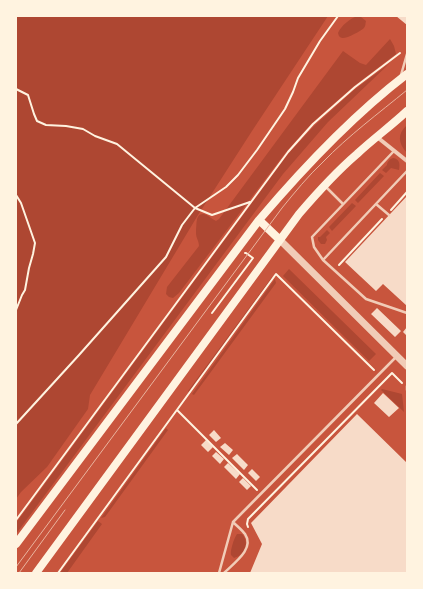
<!DOCTYPE html>
<html>
<head>
<meta charset="utf-8">
<style>
  body { margin:0 }
  #map { position:relative; width:423px; height:589px; overflow:hidden; background:#c8553d; font-family:"Exo 2",sans-serif }
  canvas { display:block }
  .frame { position:absolute; inset:0; border:17px solid #fff3e0; pointer-events:none }
</style>
</head>
<body>
<div id="map">
<canvas width="423" height="589"></canvas>
<div class="frame"></div>
</div>
<script>
const context = document.querySelector('canvas').getContext('2d');
context.lineJoin = 'round';
function paint(path, color) {
  context.fillStyle = color;
  context.fill(path, 'evenodd');
}
function strokePath(path, color, width, dash) {
  context.strokeStyle = color;
  context.lineWidth = width;
  context.lineCap = dash ? 'butt' : 'round';
  context.setLineDash(dash || []);
  context.stroke(path);
}
paint(new Path2D(`
  M16,16h312l-76,115 -54,84 -108,180 -2,14 -41,58 -26,25 -5,7v-234l1,-5 -1,-18z
  M358,16l3,1 5,4c-1,4 0,4 -2,7 -3,3 -18,11 -22,10 -3,-1 -3,-2 -4,-5 3,-7 12,-15 20,-17z
  M390,39l4,7 2,8 -42,32 -42,37 -26,29 -107,141 -6,5 -4,-1 -3,-3 1,-7 32,-41c0,-5 -3,-8 -3,-13 0,-1 0,-2 0,-3 1,-5 -1,-17 8,-16 4,1 8,5 12,7l3,-2 124,-168 17,12 6,2z
  M390,63l-62,59 -45,52 -267,360v-11l272,-369 26,-28 40,-36z
  M407,125v28c-9,-10 -10,-19 0,-28z
  M393,158c7,1 7,6 6,12l-8,-2 -5,5 -4,-3 5,-5c0,-3 3,-6 6,-7z
  M380,173l4,3 -26,27 -3,-3z
  M352,203l4,3 -24,25 -3,-4z
  M327,230l3,3 -4,4 1,3 -2,4h-4l-3,-4v-3h2z
  M289,269l87,85 -7,7 -86,-85z
  M272,277l1,1 -84,114 -1,-1z
  M275,279l1,4 -82,112 -2,-1z
  M382,389l20,5 2,18 -23,-22z
  M166,428l2,2 -63,87 -4,1z
  M98,521l4,3 -35,49h-7z
  M237,534h5c8,9 3,21 -8,24 -1,-1 -2,-2 -3,-3 -1,-4 3,-17 6,-21z`), '#ae4732');
paint(new Path2D(`
  M396,16h11v9z
  M407,196v110l-24,-22 -7,7 -31,-29z
  M377,308l24,23 -6,6 -24,-23z
  M407,327v9l-4,-4z
  M383,393l16,15 -10,9 -15,-14z
  M357,414l50,49v110h-157l12,-29 -11,-21z
  M214,430l7,8 -5,4 -7,-7z
  M206,440l7,7 -5,5 -7,-7z
  M225,443l8,7 -4,5 -9,-8z
  M216,452l8,7 -4,5 -8,-8z
  M237,454l11,11 -4,5 -12,-12z
  M228,463l12,11 -4,5 -12,-12z
  M252,469l8,8 -4,4 -8,-8z
  M243,478l8,8 -4,4 -8,-8z`), '#f7dbc8');
strokePath(new Path2D(`
  M16,89l12,6 6,19 3,7 9,4 20,1 17,3 12,7 22,8 78,64 17,7 38,-13
  M16,195l5,8 14,40 -2,11 -4,14 -4,22 -3,5 -6,15
  M391,210l16,-18
  M339,265l43,-46
  M212,313l41,-55 -7,-5h-1
  M177,410l80,80
  M16,424l63,-69 87,-98 16,-32 13,-17 31,-21 12,-12 19,-25 28,-41 8,-17 5,-14 22,-37 18,-25
  M16,520l272,-368 25,-28 42,-37 45,-34
  M248,527l-1,-3 1,-5 144,-146 10,10
  M58,573l218,-299 98,96`), '#fff3e0', 2);
strokePath(new Path2D(`
  M401,75l6,-21
  M394,151l-82,86 2,10 9,13 84,-89
  M326,187l17,17
  M376,204l13,11
  M323,260l43,39 41,14
  M407,386v4
  M219,573l14,-51 164,-166
  M224,573c10,-10 31,-24 21,-39 -3,-4 -8,-8 -12,-12`), '#f1ccb7', 2.5);
strokePath(new Path2D(`
  M377,137l30,24`), '#f1ccb7', 4);
strokePath(new Path2D(`
  M280,240l127,126`), '#f1ccb7', 7);
strokePath(new Path2D(`
  M259,220l21,20
  M16,544l243,-324c45,-53 93,-104 148,-146
  M36,573l263,-359c18,-21 37,-42 58,-60 16,-15 34,-28 50,-43`), '#fff3e0', 8);
strokePath(new Path2D(`
  M16,567l266,-359c13,-16 26,-32 41,-46 25,-26 56,-49 84,-72
  M19,573l46,-63`), '#e9b49f', 1);
</script>
</body>
</html>
